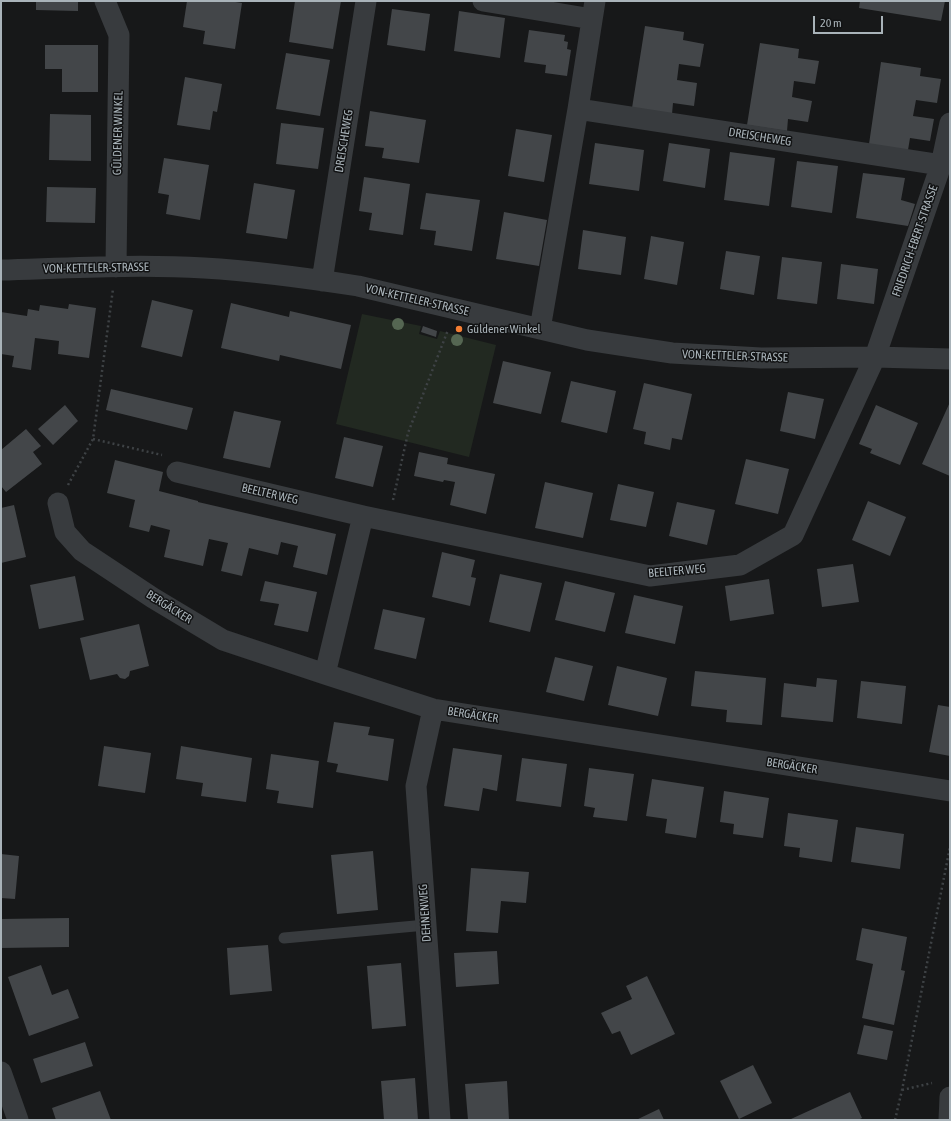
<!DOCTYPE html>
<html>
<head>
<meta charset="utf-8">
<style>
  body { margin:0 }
  #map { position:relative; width:951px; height:1121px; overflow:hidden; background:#171819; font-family:"Asap Condensed",sans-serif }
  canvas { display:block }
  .frame { position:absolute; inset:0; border:2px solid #a9b3b9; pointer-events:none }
  .scale { position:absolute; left:813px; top:16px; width:70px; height:18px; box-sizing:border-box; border:2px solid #a9b3b9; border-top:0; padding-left:5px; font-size:12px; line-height:14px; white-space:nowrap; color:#a9b3b9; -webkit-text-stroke:3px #121314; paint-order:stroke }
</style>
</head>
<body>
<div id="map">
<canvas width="951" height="1121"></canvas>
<div class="frame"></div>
<div class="scale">20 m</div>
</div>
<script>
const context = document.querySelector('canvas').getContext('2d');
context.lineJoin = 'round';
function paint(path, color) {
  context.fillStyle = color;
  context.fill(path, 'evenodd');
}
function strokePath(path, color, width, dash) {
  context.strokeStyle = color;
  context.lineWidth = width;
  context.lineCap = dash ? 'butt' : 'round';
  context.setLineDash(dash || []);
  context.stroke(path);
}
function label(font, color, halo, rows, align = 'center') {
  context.font = font + ' "Asap Condensed",sans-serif';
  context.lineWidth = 3;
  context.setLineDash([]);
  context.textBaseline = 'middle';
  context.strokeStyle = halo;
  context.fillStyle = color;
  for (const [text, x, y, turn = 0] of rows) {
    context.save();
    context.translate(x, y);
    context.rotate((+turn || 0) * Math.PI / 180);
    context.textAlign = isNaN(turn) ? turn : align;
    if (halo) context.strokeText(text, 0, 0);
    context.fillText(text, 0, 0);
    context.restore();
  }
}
paint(new Path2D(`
  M362,314l59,12 -2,8 18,5 3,-8 56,14 -27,112 -133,-33z`), '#222921');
paint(new Path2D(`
  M36,1h42v10l-42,-1z
  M187,1h42l13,2 -7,46 -32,-5 2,-13 -22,-4z
  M295,1h46l-8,48 -44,-7z
  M860,1h85l-4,20 -82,-13z
  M392,9l38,5 -5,37 -38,-6z
  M459,11l46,7 -5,40 -46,-7z
  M645,26l39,6 -1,8 21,4 -4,23 -21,-3 -2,16 20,3 -3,23 -21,-3 -1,11 -40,-6z
  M529,30l36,5 -1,6 4,1 -1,7 4,1 -4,26 -22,-3 1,-8 -22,-3z
  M760,43l39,6 -1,9 21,3 -4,23 -21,-3 -2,16 20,4 -4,21 -20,-3 -1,12 -40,-6z
  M45,45h53v47h-36v-23h-17z
  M286,53l44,7 -10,56 -44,-7z
  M881,62l40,6 -1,8 21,3 -4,24 -21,-3 -3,16 21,3 -4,22 -20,-3 -2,12 -39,-6z
  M185,77l37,7 -5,28 -4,-1 -3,19 -33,-5z
  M370,111l56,9 -7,43 -37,-5 2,-10 -19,-2z
  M50,114l41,1v46l-42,-1z
  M281,123l43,5 -6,41 -42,-5z
  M516,129l36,6 -8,47 -36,-6z
  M595,143l49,7 -5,41 -50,-7z
  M669,143l41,6 -5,39 -42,-7z
  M730,152l45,6 -6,48 -45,-6z
  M164,158l45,7 -9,55 -34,-6 3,-19 -11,-2z
  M797,161l41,5 -6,47 -41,-6z
  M863,173l42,5 -4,22 14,4 -7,22 -52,-8z
  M364,177l46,7 -7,51 -34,-5 3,-17 -13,-2z
  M254,183l41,7 -8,49 -41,-6z
  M47,187l49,1 -1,35 -49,-1z
  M426,193l54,7 -8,51 -38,-6 2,-14 -16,-2z
  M504,212l43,8 -8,46 -43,-7z
  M583,230l43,7 -5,38 -43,-6z
  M651,236l33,6 -7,43 -33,-6z
  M726,251l34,5 -6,39 -34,-6z
  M782,257l40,5 -5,42 -40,-5z
  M841,264l37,5 -4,35 -37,-5z
  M152,300l41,10 -11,47 -41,-10z
  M231,303l58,14 1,-6 61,14 -10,44 -61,-14 -1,6 -58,-13z
  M69,304l27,4 -7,50 -31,-4 1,-13 -24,-3 -4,32 -19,-3 2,-11 -13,-2v-42l26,4 1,-7 11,2 1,-6 28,4z
  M423,326l14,5 -1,6 -15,-5z
  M503,361l48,11 -10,42 -48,-11z
  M571,381l45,10 -9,42 -46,-11z
  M644,383l48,11 -10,46 -10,-2 -2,12 -26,-6 2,-12 -13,-3z
  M111,389l82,19 -6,22 -81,-20z
  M788,392l36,7 -9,40 -35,-8z
  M950,402v74l-28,-12z
  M65,405l13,16 -25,24 -15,-16z
  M876,405l42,18 -18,42 -30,-12 2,-4 -13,-5z
  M234,411l47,10 -11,47 -47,-10z
  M26,429l15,17 -8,6 9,12 -36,28 -5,-6v-36z
  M344,437l39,9 -10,41 -38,-9z
  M419,452l29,6 -1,6 48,10 -9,40 -36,-9 5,-23 -11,-2 -1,2 -29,-6z
  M746,459l43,10 -11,45 -43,-10z
  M115,460l48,12 -4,19 39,10v1l138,32 -9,41 -34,-8 5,-21 -17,-4 -3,13 -29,-7 -7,28 -21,-5 7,-28 -19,-4 -6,27 -39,-9 6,-27 -19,-5 -2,7 -20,-5 6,-27 -28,-7z
  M545,482l48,11 -10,45 -48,-10z
  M618,484l36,8 -8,35 -36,-7z
  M868,501l38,16 -16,39 -38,-16z
  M677,502l38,8 -8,35 -38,-9z
  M14,505l12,52 -25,6v-55z
  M442,552l33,8 -4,17 5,1 -6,28 -38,-9z
  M853,564l6,38 -37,5 -5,-38z
  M500,574l42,9 -12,49 -41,-10z
  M75,576l9,44 -45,9 -9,-44z
  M769,579l5,35 -44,7 -5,-35z
  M265,581l52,11 -9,40 -34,-7 5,-21 -19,-3z
  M565,581l50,12 -10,39 -50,-12z
  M634,595l49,11 -8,38 -50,-11z
  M383,609l42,9 -9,41 -42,-10z
  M139,624l10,42 -19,5 -1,5 -4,3 -5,-1 -3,-4 -27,6 -10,-42z
  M555,657l38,9 -9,35 -38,-9z
  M617,666l50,12 -9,38 -50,-11z
  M695,671l71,7 -4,47 -36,-3 1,-12 -36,-4z
  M817,678l20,2 -4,42 -52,-5 3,-34 32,4z
  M861,681l45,5 -4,38 -45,-6z
  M938,705l12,2v49l-21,-4z
  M334,722l36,5 -2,8 26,4 -6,42 -52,-9 2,-8 -11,-2z
  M104,746l47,7 -6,40 -47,-7z
  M181,746l71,12 -6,44 -45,-6 2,-13 -27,-4z
  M453,748l49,7 -5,36 -14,-3 -4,23 -35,-5z
  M271,754l48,7 -6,47 -36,-5 2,-12 -13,-2z
  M522,758l45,6 -6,43 -45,-6z
  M589,768l45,6 -7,47 -34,-4 2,-9 -11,-2z
  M652,779l52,8 -8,51 -31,-5 2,-14 -21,-3z
  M724,791l45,7 -6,40 -30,-4 1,-10 -14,-2z
  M788,813l50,7 -6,42 -33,-5 1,-9 -16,-2z
  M856,827l48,7 -4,35 -49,-7z
  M373,851l5,59 -41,4 -6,-59z
  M1,854l18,2 -4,43 -14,-1z
  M471,868l58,4 -3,31 -25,-2 -3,32 -32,-2z
  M69,918v29l-68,1v-29z
  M862,928l45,9 -6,33 4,1 -11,54 -32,-7 11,-54 -17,-4z
  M268,945l4,46 -42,4 -3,-47z
  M497,951l2,33 -43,3 -2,-34z
  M401,963l5,63 -34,3 -5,-63z
  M41,965l11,30 16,-6 11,29 -50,18 -21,-59z
  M647,976l28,58 -44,21 -11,-24 -8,3 -11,-21 31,-14 -6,-13z
  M864,1025l29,6 -6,29 -30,-6z
  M85,1042l8,24 -52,17 -8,-24z
  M753,1065l19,38 -33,16 -19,-38z
  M415,1078l3,42h-34l-3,-39z
  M507,1081l2,39h-41l-3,-36z
  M100,1091l11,29h-55l-4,-12z
  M850,1092l12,26 -4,2h-66l-1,-1z
  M659,1109l5,11h-28z`), '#434649');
strokePath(new Path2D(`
  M93,439l69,16
  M68,485l25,-46 20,-150
  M393,500l15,-67 40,-103
  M902,1090l30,-7
  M895,1120l7,-30 48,-243`), '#3e4245', 2.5, [2, 3]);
strokePath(new Path2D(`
  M284,938l142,-13`), '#383b3e', 11);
strokePath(new Path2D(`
  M105,1l14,34 -3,232
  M483,1l109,18
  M578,109l363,56
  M1,270c68,-2 136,-6 203,-2 51,3 103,10 154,18l229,54 85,13 89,5 114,-1 75,2
  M322,281l44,-280
  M540,329l38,-220 17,-108
  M177,472l186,44 -38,158
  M58,503l7,29 17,19 71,47 70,42 102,34 108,35 517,82
  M363,516l287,60 90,-11 53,-30 82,-178 66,-192 9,-42
  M433,709l-17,77 24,334
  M1,1072l17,48
  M949,1120l1,-23`), '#383b3e', 21);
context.fillStyle = '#556652';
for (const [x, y] of [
  [398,324],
  [457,340]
]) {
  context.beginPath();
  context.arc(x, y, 6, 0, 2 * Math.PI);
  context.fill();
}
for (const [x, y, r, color] of [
  [459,329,4,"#f57e33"]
]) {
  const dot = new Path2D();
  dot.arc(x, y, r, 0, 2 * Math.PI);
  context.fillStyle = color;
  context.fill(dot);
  strokePath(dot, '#121314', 1.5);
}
label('12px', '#a9b3b9', '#121314', [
  ["GÜLDENER WINKEL",118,133,-89],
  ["DREISCHEWEG",760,137,9],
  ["DREISCHEWEG",344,141,-81],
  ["FRIEDRICH-EBERT-STRASSE",915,241,-71],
  ["VON-KETTELER-STRASSE",96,268,-1],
  ["VON-KETTELER-STRASSE",417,300,13],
  ["VON-KETTELER-STRASSE",735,356,2],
  ["BEELTER WEG",270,494,13],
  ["BEELTER WEG",677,571,-5],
  ["BERGÄCKER",169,607,32],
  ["BERGÄCKER",473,715,9],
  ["BERGÄCKER",792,766,9],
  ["DEHNENWEG",425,913,-94]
]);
label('12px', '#a9b3b9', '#121314', [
  ["Güldener Winkel",467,329]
], 'left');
</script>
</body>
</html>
